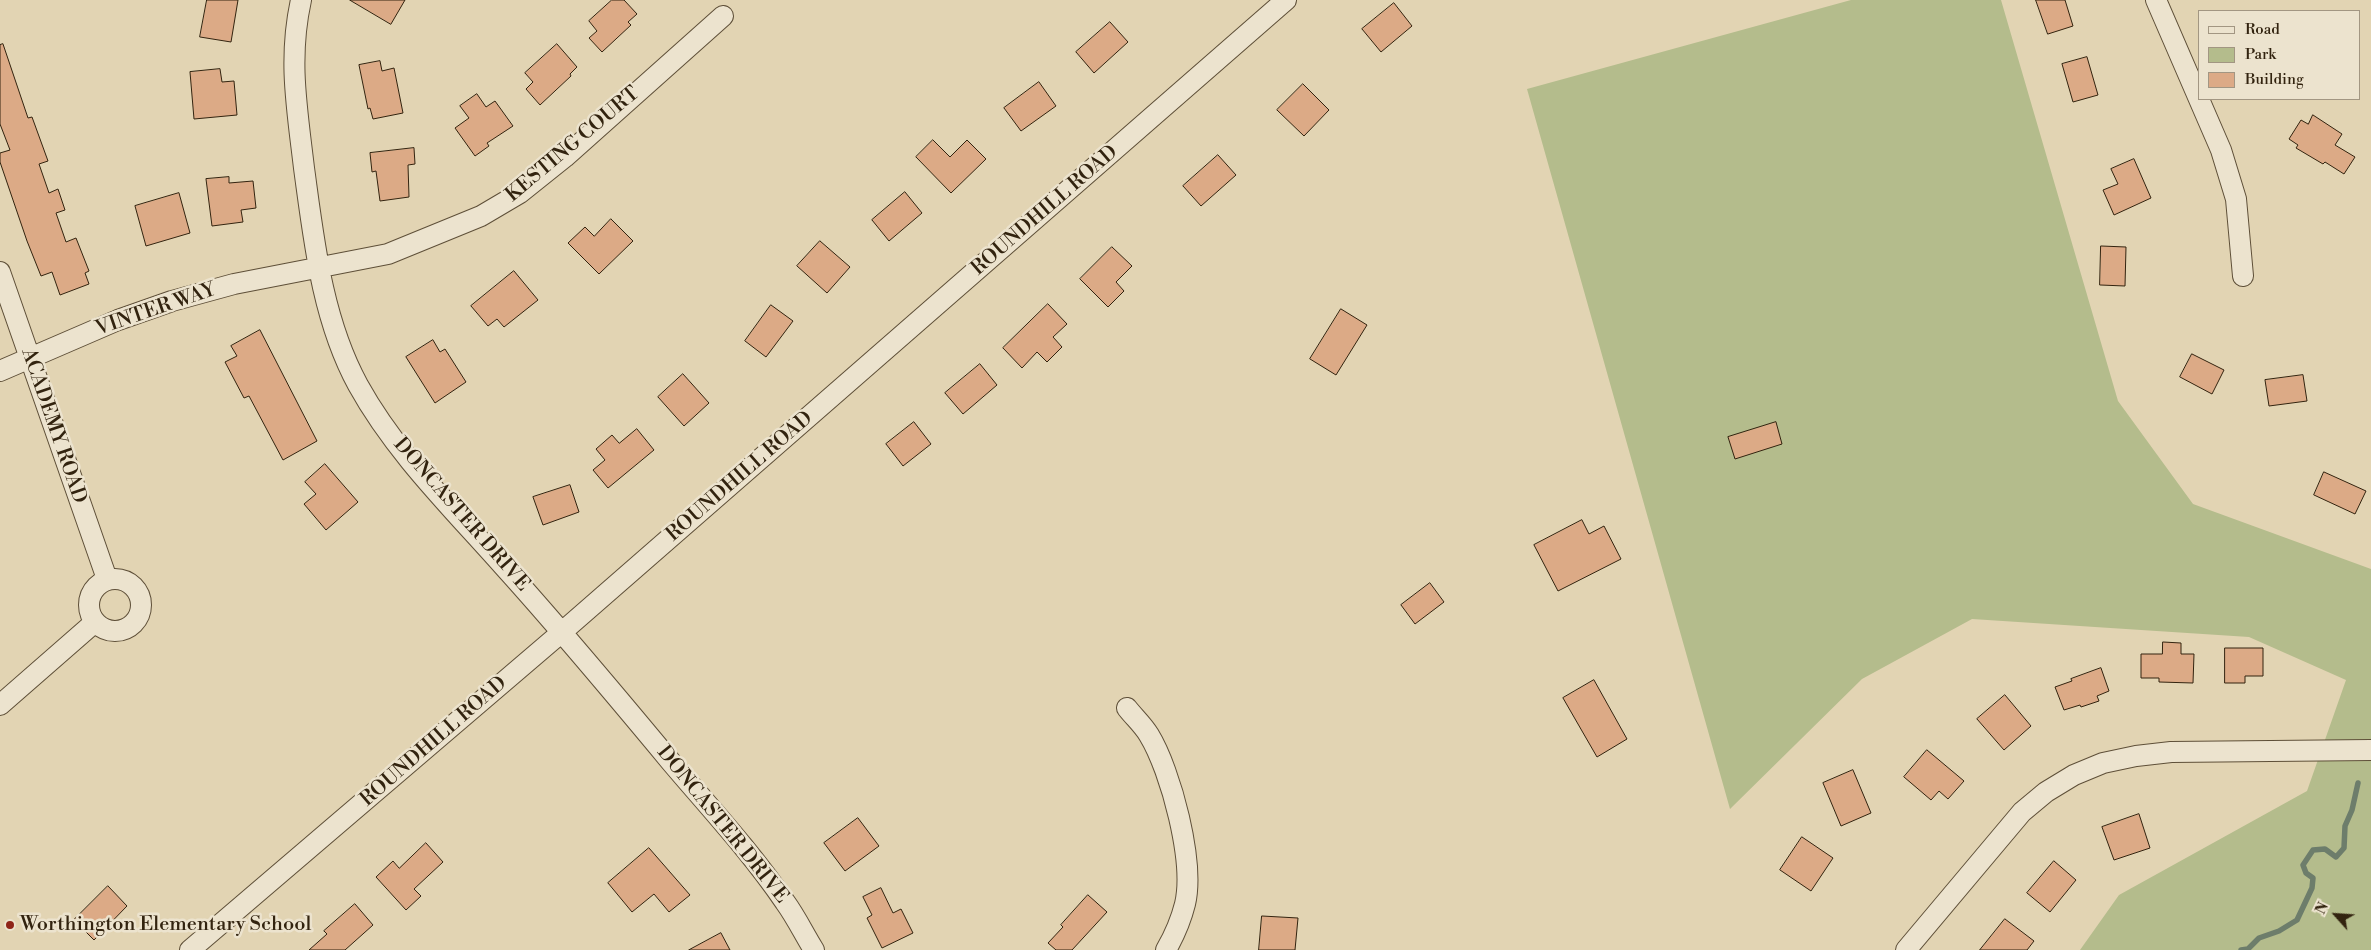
<!DOCTYPE html>
<html>
<head>
<meta charset="utf-8">
<style>
  body { margin:0 }
  #map { position:relative; width:2371px; height:950px; overflow:hidden; background:#e2d4b3; font-family:"Libre Bodoni",serif }
  canvas { display:block }
  .legend { position:absolute; left:2198px; top:10px; width:162px; height:90px; box-sizing:border-box; background:#ece3ce; border:1px solid #a29682; margin:0; padding:6px 9px; list-style:none; font-size:15px; color:#32230f }
  .legend li { display:flex; align-items:center; gap:10px; height:25px }
  .legend b { width:25px; border:1px solid #a29682 }
  .north { position:absolute; left:2311px; top:890px; width:50px; height:50px; -webkit-text-stroke:4px #ece3ce; paint-order:stroke; rotate:296deg; font-size:14px; font-weight:700; line-height:20px; text-align:center; color:#32230f }
  .north::after { content:''; display:block; margin:auto; width:18px; height:22px; background:#32230f; clip-path:polygon(50% 0,100% 100%,50% 72%,0 100%) }
</style>
</head>
<body>
<div id="map">
<canvas width="2371" height="950"></canvas>
<ul class="legend">
<li><b style="height:6px;background:#ece3ce"></b>Road</li>
<li><b style="height:14px;background:#b4bc8c"></b>Park</li>
<li><b style="height:14px;background:#dcaa86"></b>Building</li>
</ul>
<div class="north">N</div>
</div>
<script>
const context = document.querySelector('canvas').getContext('2d');
context.lineJoin = 'round';
function paint(path, color) {
  context.fillStyle = color;
  context.fill(path, 'evenodd');
}
function strokePath(path, color, width, dash) {
  context.strokeStyle = color;
  context.lineWidth = width;
  context.lineCap = dash ? 'butt' : 'round';
  context.setLineDash(dash || []);
  context.stroke(path);
}
function label(font, color, halo, rows, align = 'center') {
  context.font = font + ' "Libre Bodoni",serif';
  context.lineWidth = 5;
  context.setLineDash([]);
  context.textBaseline = 'middle';
  context.strokeStyle = halo;
  context.fillStyle = color;
  for (const [text, x, y, turn = 0] of rows) {
    context.save();
    context.translate(x, y);
    context.rotate((+turn || 0) * Math.PI / 180);
    context.textAlign = isNaN(turn) ? turn : align;
    if (halo) context.strokeText(text, 0, 0);
    context.fillText(text, 0, 0);
    context.restore();
  }
}
paint(new Path2D(`
  M1851,0h150l117,401 75,103 178,65v381h-291l39,-55 188,-104 39,-111 -97,-43 -277,-18 -110,60 -132,130 -203,-720z`), '#b4bc8c');
strokePath(new Path2D(`
  M2241,950l7,-1 11,-11 20,-7 18,-11 15,-32 1,-10 -7,-5 -3,-8 10,-15 12,-1 11,8 8,-9 1,-22 7,-16 6,-27`), '#6d7d6b', 5.5);
const building = new Path2D(`
  M207,0h31l-7,42 -31,-5z
  M350,0h55l-14,24z
  M612,0h12l13,14 -9,8 3,3 -29,27 -13,-14 8,-7 -8,-10z
  M2036,0h29l8,26 -25,8z
  M1394,3l18,23 -31,26 -19,-23z
  M1110,22l18,20 -34,31 -18,-21z
  M3,44l25,74 4,-1 16,44 -9,3 10,29 9,-4 7,21 -9,3 10,29 10,-4 13,33 -4,2 4,11 -29,11 -8,-23 -11,4 -14,-35 -27,-79v-9l10,-3 -10,-26v-79z
  M557,44l20,23 -7,7 1,2 -31,29 -14,-16 7,-7 -8,-9z
  M2087,57l11,38 -25,7 -11,-38z
  M380,61l2,10 12,-3 9,45 -30,6 -3,-11 -2,1 -9,-44z
  M220,69l2,13 12,-1 3,34 -43,4 -4,-47z
  M1039,82l17,24 -35,25 -17,-23z
  M1303,84l26,26 -25,26 -27,-26z
  M477,94l9,13 9,-6 18,25 -26,17 2,3 -14,10 -20,-28 14,-10 -9,-12z
  M2313,115l29,19 -7,11 20,12 -11,17 -19,-12 -2,2 -27,-16 2,-3 -9,-6 12,-19 7,4z
  M933,140l17,17 17,-17 19,19 -35,34 -35,-36z
  M414,148l1,16 -7,1 1,32 -29,4 -4,-30 -4,1 -2,-19z
  M1218,155l18,20 -35,31 -18,-20z
  M2134,159l17,39 -37,17 -11,-25 15,-6 -7,-15z
  M229,177v6l24,-2 3,27 -15,2 2,12 -31,4 -6,-47z
  M905,192l17,21 -33,28 -17,-21z
  M179,193l11,40 -44,13 -11,-40z
  M611,219l22,22 -34,33 -31,-31 17,-16 9,9z
  M820,241l30,26 -23,26 -30,-27z
  M2101,246l25,1 -1,39 -25,-1z
  M1112,247l20,19 -16,16 8,9 -16,16 -28,-28z
  M514,271l24,29 -34,27 -7,-8 -9,7 -17,-20z
  M1048,304l19,20 -14,13 9,10 -15,15 -10,-10 -15,16 -19,-20z
  M771,305l22,16 -27,36 -21,-16z
  M1341,309l26,16 -31,50 -26,-16z
  M260,330l57,111 -34,19 -34,-64 -5,2 -19,-36 12,-6 -6,-10z
  M433,340l7,12 5,-3 21,33 -31,21 -29,-46z
  M2192,354l32,16 -12,24 -32,-17z
  M980,364l17,21 -34,29 -18,-21z
  M683,374l26,29 -25,23 -26,-29z
  M2303,375l4,26 -38,5 -4,-26z
  M914,422l17,22 -28,22 -17,-22z
  M1776,422l6,22 -47,15 -7,-22z
  M637,429l17,21 -46,38 -15,-18 12,-10 -9,-11 16,-14 7,8z
  M325,464l33,38 -32,28 -22,-26 12,-10 -11,-12z
  M2324,472l42,19 -11,23 -41,-19z
  M570,485l9,27 -36,13 -10,-28z
  M1582,520l7,14 15,-8 17,33 -63,32 -24,-46z
  M1430,583l14,19 -29,22 -14,-19z
  M2163,642l18,1v11h13l-1,29 -34,-1v-4h-18v-24h21z
  M2225,648h38v28h-18v7h-20z
  M2101,668l8,23 -12,5 2,5 -18,6 -1,-2 -16,5 -9,-23 17,-6 -1,-2z
  M1594,680l33,59 -30,18 -34,-59z
  M2005,695l26,31 -27,24 -27,-31z
  M1927,750l37,31 -16,18 -9,-8 -8,9 -27,-23z
  M1853,770l18,43 -30,13 -18,-43z
  M2139,814l11,34 -36,12 -12,-33z
  M858,818l21,28 -34,25 -21,-28z
  M1802,837l31,21 -22,33 -31,-21z
  M426,843l17,19 -29,27 7,7 -15,14 -30,-33 17,-16 6,7z
  M649,848l41,47 -21,17 -15,-18 -22,18 -24,-29z
  M2054,861l22,19 -26,32 -23,-19z
  M108,886l19,20 -33,34 -20,-20z
  M881,888l12,25 8,-4 12,24 -31,15 -15,-30 5,-3 -9,-18z
  M1088,895l19,17 -35,38h-16l-8,-7 15,-16 -2,-2z
  M355,904l18,21 -28,25h-36l18,-16 -3,-3z
  M1262,916l36,2 -3,32h-36z
  M2005,919l29,22 -7,9h-47z
  M721,933l9,17h-41z`);
paint(building, '#dcaa86');
strokePath(building, '#32230f', 1);
const minor = new Path2D(`
  M301,0c-13,59 -4,108 3,168 10,73 18,151 54,217 38,69 97,126 148,184 57,63 111,128 165,193 39,46 80,90 114,140 11,15 19,32 29,48
  M2156,0l65,150 15,49 7,77
  M0,272l107,307
  M0,371l118,-51 54,-19 62,-17 154,-30 93,-38 39,-23 45,-36 158,-141
  M89 605a26 26 0 1 1 52 0a26 26 0 1 1-52 0Z
  M0,705l95,-83
  M1127,708c7,9 16,17 22,27 22,36 46,127 36,169 -4,16 -11,32 -19,46
  M190,950l372,-318 724,-632
  M1906,950l116,-138 24,-20 28,-17 29,-12 33,-7 35,-4 200,-2`);
strokePath(minor, '#5e4f38', 22);
strokePath(minor, '#ece3ce', 20);
for (const [x, y, r, color] of [
  [10,925,5,"#8f2418"]
]) {
  const dot = new Path2D();
  dot.arc(x, y, r, 0, 2 * Math.PI);
  context.fillStyle = color;
  context.fill(dot);
  strokePath(dot, '#ece3ce', 2);
}
label('20px', '#32230f', '#ece3ce', [
  ["KESTING COURT",573,145,-40],
  ["ROUNDHILL ROAD",1045,211,-41],
  ["VINTER WAY",156,310,-19],
  ["ACADEMY ROAD",53,426,71],
  ["ROUNDHILL ROAD",740,477,-41],
  ["DONCASTER DRIVE",461,515,49],
  ["ROUNDHILL ROAD",434,742,-41],
  ["DONCASTER DRIVE",722,825,51]
]);
label('20px', '#32230f', '#ece3ce', [
  ["Worthington Elementary School",20,925]
], 'left');
</script>
</body>
</html>
